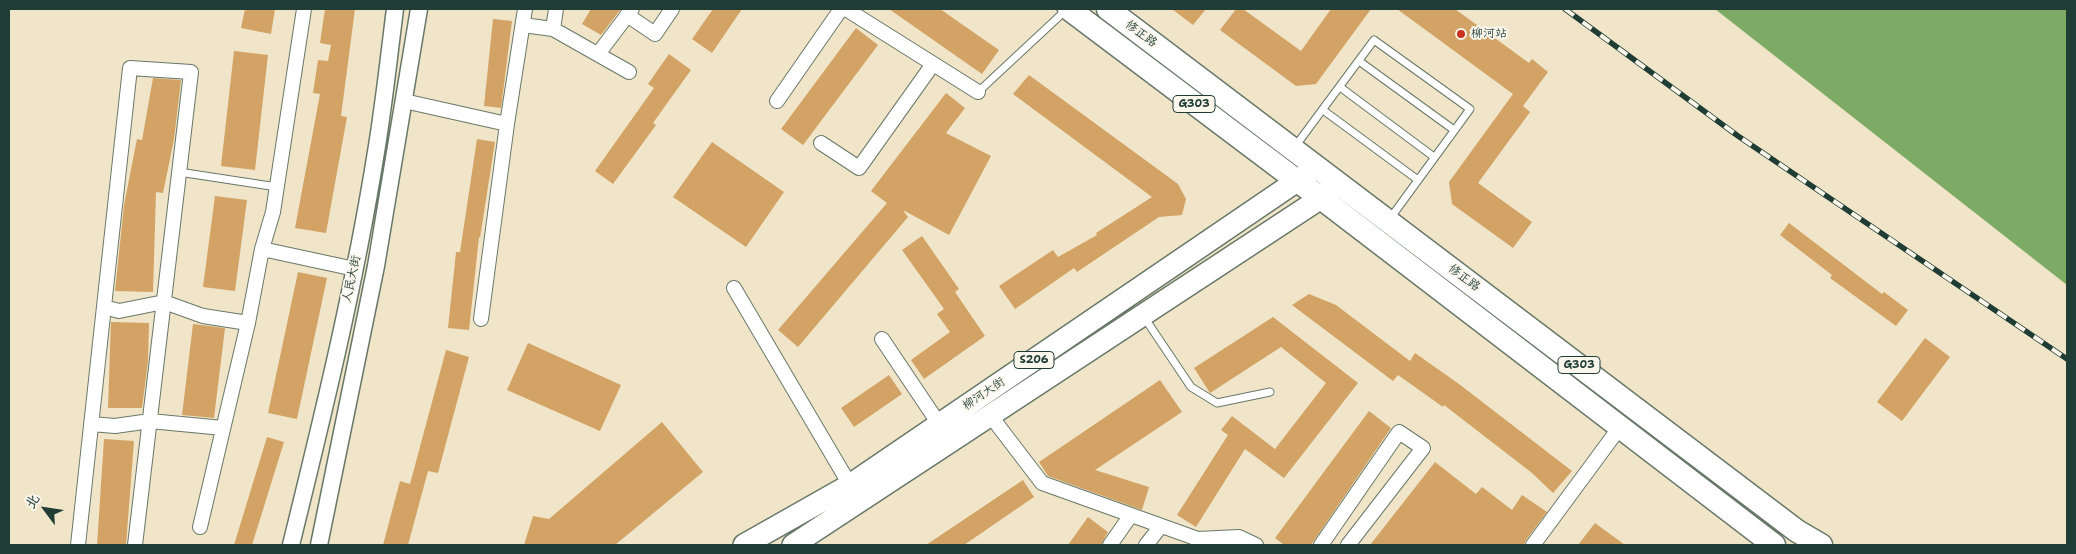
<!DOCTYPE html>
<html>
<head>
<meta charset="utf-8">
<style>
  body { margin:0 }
  #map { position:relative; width:2076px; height:554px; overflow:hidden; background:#f0e5c8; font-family:"Shantell Sans","LXGW WenKai TC",sans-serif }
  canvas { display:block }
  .frame { position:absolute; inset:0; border:10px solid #1f3d34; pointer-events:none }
  .north { position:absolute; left:20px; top:484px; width:50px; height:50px; -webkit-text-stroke:4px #fbf7ec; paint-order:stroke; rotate:301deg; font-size:14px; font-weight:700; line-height:20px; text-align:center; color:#1f3d34 }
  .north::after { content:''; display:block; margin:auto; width:18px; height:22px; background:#1f3d34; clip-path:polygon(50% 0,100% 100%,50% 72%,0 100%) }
</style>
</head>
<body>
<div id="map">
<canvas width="2076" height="554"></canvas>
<div class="frame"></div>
<div class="north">北</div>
</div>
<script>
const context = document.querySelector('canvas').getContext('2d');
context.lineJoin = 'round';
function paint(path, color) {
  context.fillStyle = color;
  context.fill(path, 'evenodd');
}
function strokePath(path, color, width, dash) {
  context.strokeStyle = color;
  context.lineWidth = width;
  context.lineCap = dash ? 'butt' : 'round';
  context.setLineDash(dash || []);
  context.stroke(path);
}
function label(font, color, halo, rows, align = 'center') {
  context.font = font + ' "Shantell Sans","LXGW WenKai TC",sans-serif';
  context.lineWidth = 4;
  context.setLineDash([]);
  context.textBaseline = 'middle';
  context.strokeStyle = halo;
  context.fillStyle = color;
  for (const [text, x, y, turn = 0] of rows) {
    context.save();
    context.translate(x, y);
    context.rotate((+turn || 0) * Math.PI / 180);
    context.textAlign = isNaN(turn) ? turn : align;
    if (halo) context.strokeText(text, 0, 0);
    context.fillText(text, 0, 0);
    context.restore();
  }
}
paint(new Path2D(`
  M1715,9h352v276z`), '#7daa64');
paint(new Path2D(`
  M245,9h30l-4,25 -30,-6z
  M325,9h30l-14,107 6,1 -21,116 -31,-5 25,-134 -7,-1 5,-33 10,1 3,-16 -11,-2z
  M591,9h30l-20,26 -19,-11z
  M713,9h29l-30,44 -20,-14z
  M889,9h51l59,41 -17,24z
  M1172,9h34l-13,16z
  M1236,9h7l58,42 30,-42h40l-55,75 -20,2 -76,-56z
  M1397,9h58l74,54 3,-4 16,13 -25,34 7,6 -52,71 54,39 -19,26 -61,-44 -3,-22 64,-88z
  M493,19l19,2 -11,87 -17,-2z
  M856,28l22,17 -75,100 -22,-16z
  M234,51l34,4 -13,115 -34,-4z
  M669,54l22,16 -38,53 3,2 -43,59 -18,-13 59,-83 -6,-4z
  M1029,75l149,109 8,15 -4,16 -23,2 -82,55 -3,-4 -59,41 -16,-23 54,-36 5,7 39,-22 -1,-2 56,-36 -139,-103z
  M153,78l28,2 -7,59 -11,54 -7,-1 -3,100 -38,-1 9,-86 13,-66 5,1z
  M946,93l19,15 -19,25 45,23 -42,79 -46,-25 5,7 -110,130 -20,-17 109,-127 -16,-12z
  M477,139l18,3 -15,96 -1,-1 -10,93 -21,-2 8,-76h4z
  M712,142l72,50 -38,55 -73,-50z
  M215,196l32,4 -12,91 -32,-4z
  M1789,223l93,71 2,-2 24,18 -12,16 -66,-48 2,-3 -52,-40z
  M922,236l37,53 -4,3 30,44 -61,43 -13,-19 39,-28 -13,-18 7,-5 -42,-59z
  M298,272l29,6 -30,141 -29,-6z
  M1309,294l27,11 74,56 5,-8 44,31 113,87 -19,22 -21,-20 -88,-68 -1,2 -45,-32 -5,6 -101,-76z
  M1273,317l85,66 -74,95 -39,-29 -49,78 -19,-12 51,-80 -7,-5 11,-14 43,33 51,-66 -45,-36 -71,46 -16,-25z
  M111,322l38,1 -1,38 -6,47h-34z
  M193,324l32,4 -11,90 -32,-3z
  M1925,338l25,19 -48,64 -25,-19z
  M528,343l93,42 -21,46 -93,-41z
  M446,350l23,7 -31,116 -10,-2 -20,74h-25l17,-64 10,3z
  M889,375l13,19 -48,33 -13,-19z
  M1160,380l22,32 -87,58 54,17 -7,23 -94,-34 -9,-14z
  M1369,411l22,17 -80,117h-27l-9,-7z
  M662,422l41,50 -88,73h-91l9,-29 16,3z
  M267,437l17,5 -32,103h-18z
  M104,439l30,2 -8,104h-29z
  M1435,462l41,32 6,-7 30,23 10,-15 25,17 -21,28 -2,5h-154z
  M1023,480l11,17 -70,48h-38z
  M1088,517l20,15 -7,13h-33z
  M1595,523l30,22h-47z`), '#d2a365');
const service = new Path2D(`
  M1359,61l95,69
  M1340,87l94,70
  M978,92l88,-82
  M1323,110l95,70
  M1294,148l80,-108 96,69 -81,111
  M179,172l98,15
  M1144,317l47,70 26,16 53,-11`);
const minor = new Path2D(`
  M846,9l132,83
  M627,15l28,19 17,-25
  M523,25l30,4 76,43
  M553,29l3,-20
  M598,54l34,-45
  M404,101l103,23
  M777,101l64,-92
  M821,143l38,25 74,-104
  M262,249l93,20
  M734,288l116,197
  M104,307l15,4 45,-9 39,14 45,7
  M481,319l26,-195 18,-115
  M882,339l57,85
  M990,415l52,68 156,56 41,-2 17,8
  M91,424l24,2 35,-5 73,7
  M200,527l48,-204 14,-74 11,-37 31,-203
  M78,545l52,-477 61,4 -56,473
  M1110,545l21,-30
  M1146,545l15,-19
  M1321,545l78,-113 24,16 -75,97
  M1533,545l87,-118`);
const tertiary = new Path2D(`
  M291,545c32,-130 64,-261 85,-393 8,-48 13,-96 19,-143
  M319,545l57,-279 43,-257`);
const primary = new Path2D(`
  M744,545l106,-60 460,-313
  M793,545l528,-347 11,-10`);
const trunk = new Path2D(`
  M1069,9l227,171 25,18 453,347
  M1108,9l689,522 24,14`);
strokePath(service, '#687868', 9);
strokePath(minor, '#687868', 16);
strokePath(tertiary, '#687868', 19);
strokePath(primary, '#687868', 24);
strokePath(trunk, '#687868', 25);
strokePath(service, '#fff', 7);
strokePath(minor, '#fff', 14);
strokePath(tertiary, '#fff', 16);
strokePath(primary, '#fff', 21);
strokePath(trunk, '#fff', 22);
const rail = new Path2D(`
  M1565,9l173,127 329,223`);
strokePath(rail, '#1f3d34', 5.5);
strokePath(rail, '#fbf7ec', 4, [11]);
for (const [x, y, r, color] of [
  [1461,34,5,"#c8321e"]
]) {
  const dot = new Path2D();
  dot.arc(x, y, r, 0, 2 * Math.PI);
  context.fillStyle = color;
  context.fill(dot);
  strokePath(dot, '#fbf7ec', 2);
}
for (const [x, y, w] of [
  [1194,104,42],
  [1034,360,40],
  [1579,365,42]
]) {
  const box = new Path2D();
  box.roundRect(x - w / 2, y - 8.5, w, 17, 4);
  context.fillStyle = '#fbf7ec';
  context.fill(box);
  strokePath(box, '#1f3d34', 1);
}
label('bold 11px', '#1f3d34', null, [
  ["G303",1194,104],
  ["S206",1034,360],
  ["G303",1579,365]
]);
label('12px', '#1f3d34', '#fbf7ec', [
  ["修正路",1141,34,37],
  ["修正路",1464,278,37],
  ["人民大街",352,279,-78],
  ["柳河大街",984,394,-34]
]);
label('12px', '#1f3d34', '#fbf7ec', [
  ["柳河站",1471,34]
], 'left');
</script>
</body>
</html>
